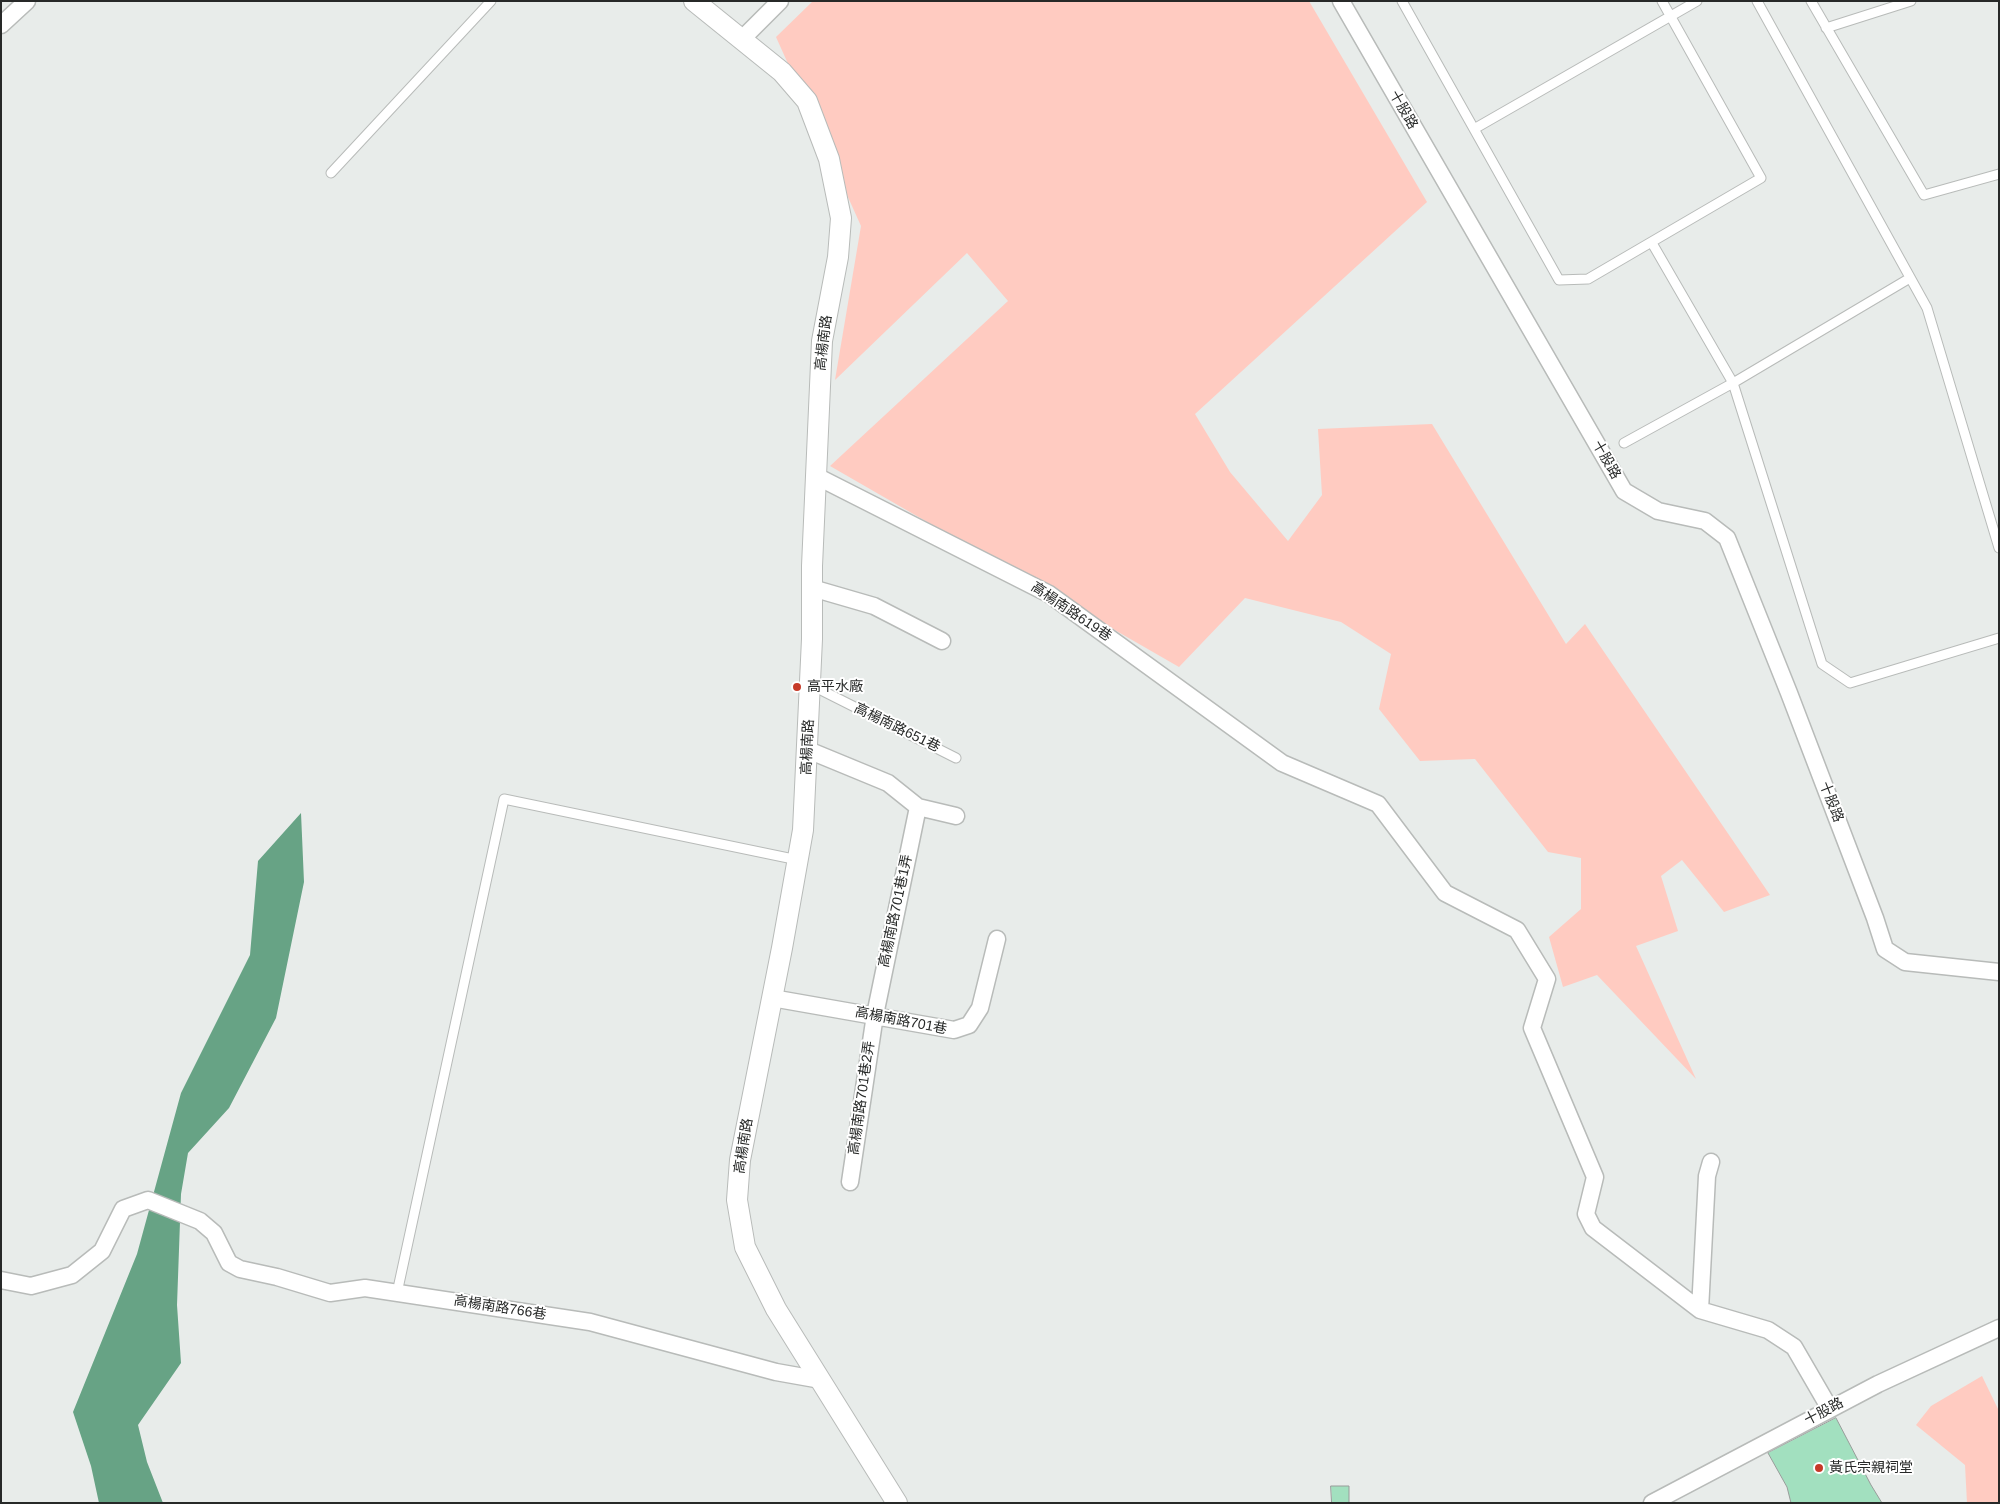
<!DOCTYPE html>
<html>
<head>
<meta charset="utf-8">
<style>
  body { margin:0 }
  #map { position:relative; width:2000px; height:1504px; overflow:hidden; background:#e8ecea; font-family:Helvetica,sans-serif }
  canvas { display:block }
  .frame { position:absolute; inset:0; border:2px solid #272928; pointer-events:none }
</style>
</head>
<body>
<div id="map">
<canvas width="2000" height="1504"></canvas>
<div class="frame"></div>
</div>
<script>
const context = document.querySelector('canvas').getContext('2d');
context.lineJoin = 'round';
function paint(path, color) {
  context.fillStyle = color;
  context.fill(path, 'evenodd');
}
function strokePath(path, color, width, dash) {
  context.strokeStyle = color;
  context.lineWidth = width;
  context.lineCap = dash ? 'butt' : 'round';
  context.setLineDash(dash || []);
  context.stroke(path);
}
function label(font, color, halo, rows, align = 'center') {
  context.font = font + ' Helvetica,"Noto Sans TC",sans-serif';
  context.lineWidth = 4;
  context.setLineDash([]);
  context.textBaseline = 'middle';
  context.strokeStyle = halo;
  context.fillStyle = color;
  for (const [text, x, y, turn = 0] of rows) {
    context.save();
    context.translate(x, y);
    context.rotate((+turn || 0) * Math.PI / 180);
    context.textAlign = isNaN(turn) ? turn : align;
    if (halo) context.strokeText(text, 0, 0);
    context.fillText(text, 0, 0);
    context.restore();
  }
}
paint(new Path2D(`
  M813,1h496l118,201 -232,212 35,58 58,69 34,-46 -4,-66 114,-5 134,220 19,-20 185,271 -46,17 -42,-52 -21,16 17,55 -42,15 60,133 -99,-104 -34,12 -14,-50 32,-28v-51l-33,-6 -73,-93 -55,2 -41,-52 12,-55 -50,-32 -96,-24 -66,69 -349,-201 178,-165 -41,-48 -132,127 26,-154 -85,-189z
  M1982,1376l17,35v92h-32l-2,-38 -49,-40 15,-19z`), '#ffcbc1');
paint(new Path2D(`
  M301,813l3,69 -28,136 -47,90 -41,45 -7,41 -4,111 4,58 -43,62 9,37 16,41h-64l-8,-37 -18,-54 64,-158 44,-161 69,-138 8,-94z`), '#67a385');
const building = new Path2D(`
  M1836,1418l35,67 11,18h-91l-4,-16 -19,-34z
  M1331,1486h18v17h-17z`);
paint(building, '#a2e0bf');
strokePath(building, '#989c9a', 1);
const service = new Path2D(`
  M1402,1l157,279 29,-1 173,-101 -99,-177
  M1757,1l170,307 72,240
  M1811,1l113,194 75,-21
  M1826,28l85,-27
  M1474,129l223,-128
  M331,173l160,-172
  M1652,243l81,140 89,281 28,19 149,-45
  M1624,443l109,-60 177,-105
  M811,685l145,73
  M397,1293l107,-494 294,61`);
const minor = new Path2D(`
  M1341,1l283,490 34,20 47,10 22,17 62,155 86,225 10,31 20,13 94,10
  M1,25l26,-24
  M741,40l39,-39
  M816,476l233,118 233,169 96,41 67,89 72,37 30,49 -15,49 63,149 -9,37 7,14 107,82 68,20 26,17 36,62
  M812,588l62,18 68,35
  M808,750l80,33 30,24 38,9
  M772,998l182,32 15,-5 11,-17 17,-69
  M850,1182l25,-167 43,-208
  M1,1280l30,6 41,-11 30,-24 21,-42 25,-9 52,21 14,12 15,30 11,6 37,8 53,16 35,-5 225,34 186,50 45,8
  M1700,1310l7,-134 4,-14
  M1652,1503l226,-119 121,-56`);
const tertiary = new Path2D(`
  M694,1l88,71 25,29 22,58 12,59 -3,39 -16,84 -10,225v73l-9,191 -21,118 -42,212 -3,40 8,47 31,62 121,194`);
strokePath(service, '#b8bbb9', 11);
strokePath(minor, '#b8bbb9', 19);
strokePath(tertiary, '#b8bbb9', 22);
strokePath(service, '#fff', 9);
strokePath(minor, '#fff', 16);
strokePath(tertiary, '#fff', 20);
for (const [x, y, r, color] of [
  [797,687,5,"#c63a28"],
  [1819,1468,5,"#c63a28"]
]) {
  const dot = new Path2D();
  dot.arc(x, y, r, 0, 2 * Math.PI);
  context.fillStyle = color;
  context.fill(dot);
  strokePath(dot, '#fff', 2);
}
label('14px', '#272928', '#fff', [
  ["十股路",1403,110,60],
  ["高楊南路",824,343,-83],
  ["十股路",1606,460,60],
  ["高楊南路619巷",1071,612,34],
  ["高楊南路651巷",897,728,26],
  ["高楊南路",808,747,-87],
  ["十股路",1831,802,69],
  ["高楊南路701巷1弄",896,911,-78],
  ["高楊南路701巷",901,1021,11],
  ["高楊南路701巷2弄",862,1098,-82],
  ["高楊南路",744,1146,-81],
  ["高楊南路766巷",500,1308,9],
  ["十股路",1824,1412,-28]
]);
label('14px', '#272928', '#fff', [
  ["高平水廠",807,687],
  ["黃氏宗親祠堂",1829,1468]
], 'left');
</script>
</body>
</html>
